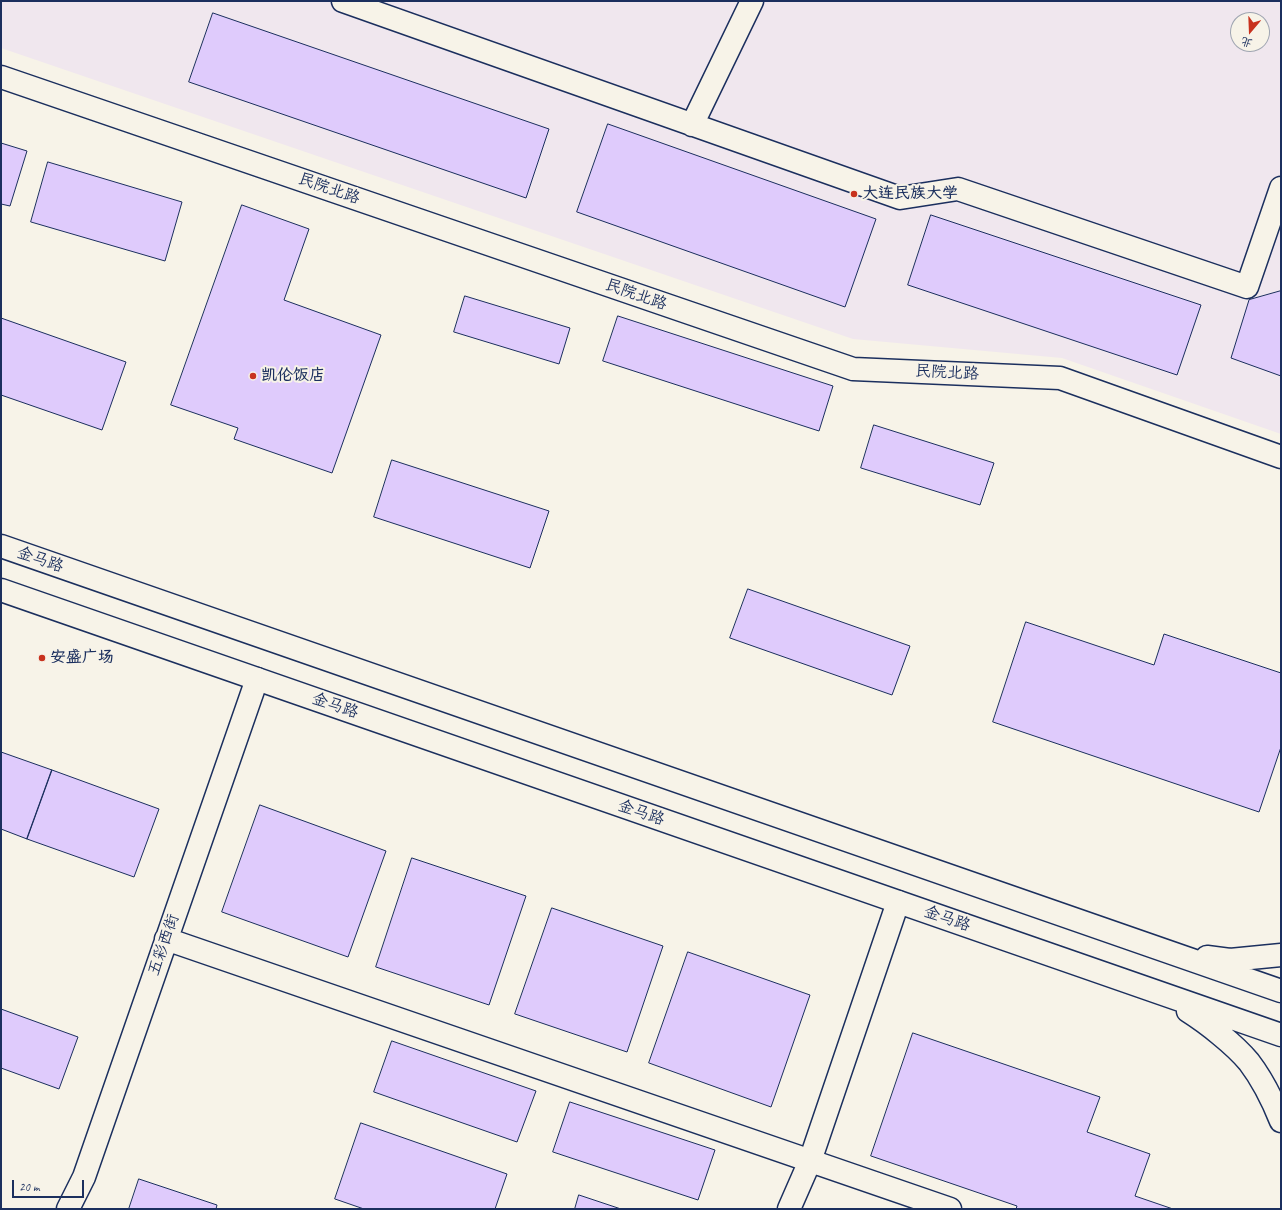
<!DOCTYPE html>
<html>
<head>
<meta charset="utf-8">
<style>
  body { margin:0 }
  #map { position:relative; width:1282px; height:1210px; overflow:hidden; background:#f7f3e8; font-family:Caveat,"LXGW WenKai TC",sans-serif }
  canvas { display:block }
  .frame { position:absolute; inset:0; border:2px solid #1b2f5e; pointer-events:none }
  .north { position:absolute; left:1230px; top:12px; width:40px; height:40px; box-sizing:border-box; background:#f7f3e8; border:1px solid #9fa5b1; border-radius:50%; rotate:199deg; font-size:11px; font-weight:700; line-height:16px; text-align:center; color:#1b2f5e }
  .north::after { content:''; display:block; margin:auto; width:14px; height:18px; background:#c8321e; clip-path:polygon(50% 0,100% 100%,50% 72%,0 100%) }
  .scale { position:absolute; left:12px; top:1180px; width:72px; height:18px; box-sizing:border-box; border:2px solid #1b2f5e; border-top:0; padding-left:5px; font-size:12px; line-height:14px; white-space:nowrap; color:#1b2f5e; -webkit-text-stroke:3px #f7f3e8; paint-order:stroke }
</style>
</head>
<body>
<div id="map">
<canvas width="1282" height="1210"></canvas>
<div class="frame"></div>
<div class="north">北</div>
<div class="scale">20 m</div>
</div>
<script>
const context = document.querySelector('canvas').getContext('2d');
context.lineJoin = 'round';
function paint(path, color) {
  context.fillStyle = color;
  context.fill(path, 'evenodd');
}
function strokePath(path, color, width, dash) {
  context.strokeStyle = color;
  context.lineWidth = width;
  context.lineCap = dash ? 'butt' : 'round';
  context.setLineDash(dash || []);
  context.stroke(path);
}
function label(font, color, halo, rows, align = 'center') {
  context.font = font + ' Caveat,"LXGW WenKai TC",sans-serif';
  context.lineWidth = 4;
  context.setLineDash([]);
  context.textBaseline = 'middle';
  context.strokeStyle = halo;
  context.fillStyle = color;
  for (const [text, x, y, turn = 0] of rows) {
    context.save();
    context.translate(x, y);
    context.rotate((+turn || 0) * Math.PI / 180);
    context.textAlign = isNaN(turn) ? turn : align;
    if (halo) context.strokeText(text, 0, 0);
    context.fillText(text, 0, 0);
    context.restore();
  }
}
paint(new Path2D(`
  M1,1h1280v433l-219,-76 -209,-19 -852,-291zM1238,20h24v24h-24z`), '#f0e7ee');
const building = new Path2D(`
  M213,13l336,116 -23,69 -337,-116z
  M608,124l268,95 -31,88 -268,-95z
  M1,143l26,8 -17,55 -9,-2z
  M48,162l134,40 -17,59 -134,-39z
  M242,205l67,24 -25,71 97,35 -49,138 -98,-34 4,-11 -67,-23z
  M931,215l270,90 -24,70 -269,-90z
  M1281,291v85l-50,-18 18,-58z
  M465,296l105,32 -11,36 -105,-32z
  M618,316l215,70 -14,45 -216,-70z
  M1,318l125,44 -24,68 -101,-35z
  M874,425l120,38 -14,42 -119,-37z
  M392,460l157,51 -19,57 -156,-51z
  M748,589l162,57 -18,49 -162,-57z
  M1026,622l128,43 10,-31 117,39v74l-22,65 -266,-90z
  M1,752l51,18 -25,69 -26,-10z
  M52,770l107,39 -25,68 -107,-38z
  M260,805l126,46 -38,106 -126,-45z
  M412,858l114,38 -37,109 -113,-38z
  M552,908l111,38 -36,106 -112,-38z
  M688,952l122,43 -39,112 -122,-44z
  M1,1009l77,28 -19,52 -58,-21z
  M913,1033l187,64 -13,35 63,22 -15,42 38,13h-157l1,-3 -146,-50z
  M392,1041l144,50 -19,51 -143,-50z
  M570,1102l145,48 -17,50 -145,-48z
  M361,1123l146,51 -12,35h-131l-29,-10z
  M139,1179l78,26 -1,4h-87z
  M579,1195l42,14h-46z`);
paint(building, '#dfcbfc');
strokePath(building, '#1b2f5e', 1);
const minor = new Path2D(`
  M343,1l557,197 58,-9 289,98 34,-99
  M1,77l852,292 207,9 221,79
  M692,125l60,-124
  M166,939l784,270
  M68,1209l16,-32 173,-498
  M789,1209l21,-48 88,-259`);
const major = new Path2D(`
  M1,546l1280,445
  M1,590l1280,445
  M1207,957l23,3 51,-5
  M1188,1011c19,12 47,34 61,51 13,17 24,39 32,59`);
strokePath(minor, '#1b2f5e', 25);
strokePath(major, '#1b2f5e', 25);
strokePath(minor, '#f7f3e8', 22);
strokePath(major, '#f7f3e8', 22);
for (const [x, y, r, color] of [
  [854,194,4,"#c8321e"],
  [253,376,4,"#c8321e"],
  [42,658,4,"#c8321e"]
]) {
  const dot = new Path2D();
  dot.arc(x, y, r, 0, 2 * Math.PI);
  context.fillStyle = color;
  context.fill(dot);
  strokePath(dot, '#f7f3e8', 1.5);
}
label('16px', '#1b2f5e', '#f7f3e8', [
  ["民院北路",329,189,19],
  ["民院北路",636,295,19],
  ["民院北路",947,373,3],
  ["金马路",40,560,19],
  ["金马路",335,706,19],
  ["金马路",641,813,19],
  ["金马路",947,919,19],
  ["五彩西街",164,945,-71]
]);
label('bold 16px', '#1b2f5e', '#f7f3e8', [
  ["大连民族大学",862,194],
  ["凯伦饭店",261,376],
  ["安盛广场",50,658]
], 'left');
</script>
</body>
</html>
